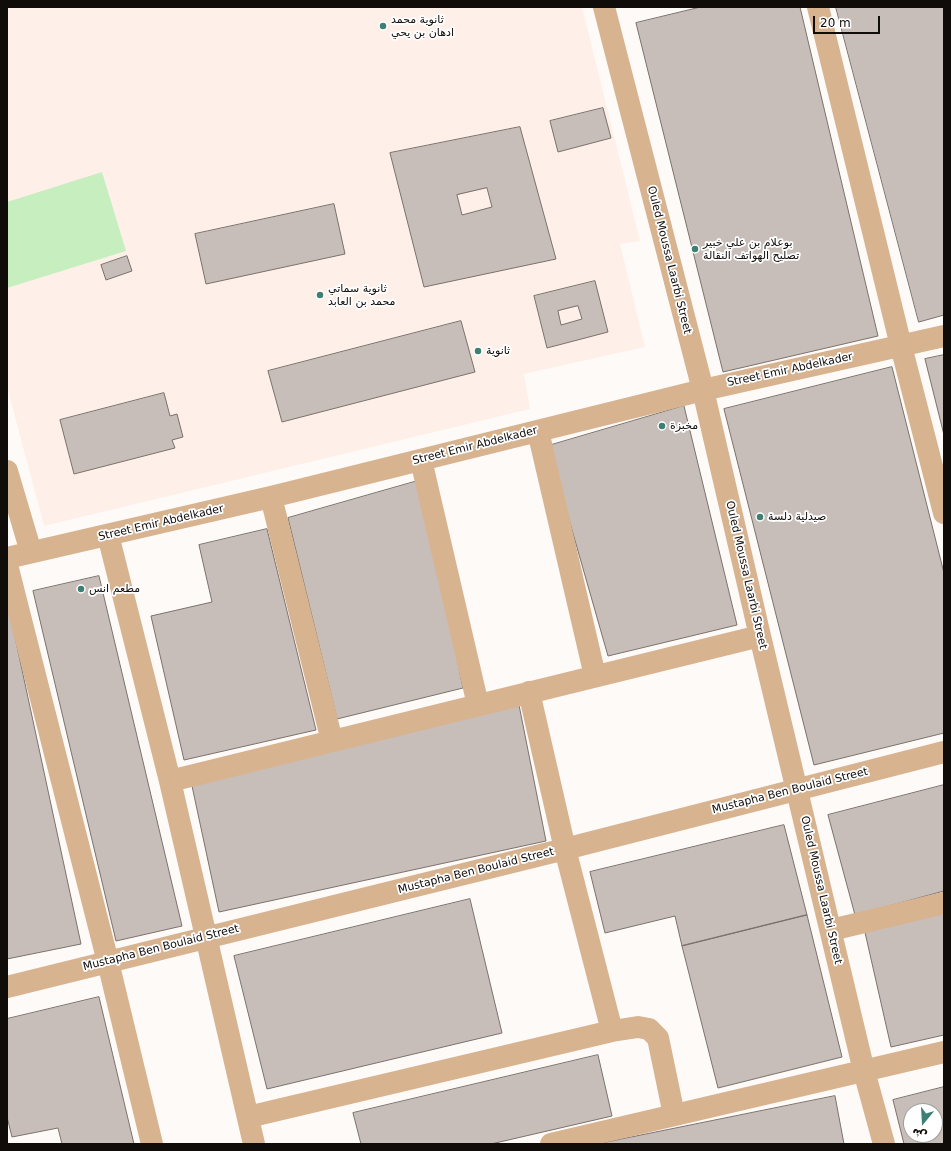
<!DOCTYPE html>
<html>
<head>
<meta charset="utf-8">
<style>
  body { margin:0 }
  #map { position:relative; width:951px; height:1151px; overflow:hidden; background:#fefaf7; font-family:"DejaVu Sans",Cairo,sans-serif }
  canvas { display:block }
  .frame { position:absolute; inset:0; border:8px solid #0f0c0a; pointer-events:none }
  .north { position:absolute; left:903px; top:1103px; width:40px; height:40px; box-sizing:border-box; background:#fff; border:1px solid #9f9e9d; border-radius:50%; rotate:198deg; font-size:11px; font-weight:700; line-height:16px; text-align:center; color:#0f0c0a }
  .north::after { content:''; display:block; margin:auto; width:14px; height:18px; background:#3d8073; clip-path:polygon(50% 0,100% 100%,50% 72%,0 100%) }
  .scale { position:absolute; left:813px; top:16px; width:67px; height:18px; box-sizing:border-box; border:2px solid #0f0c0a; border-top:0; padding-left:5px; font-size:12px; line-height:14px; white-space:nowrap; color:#0f0c0a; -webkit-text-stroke:3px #fff; paint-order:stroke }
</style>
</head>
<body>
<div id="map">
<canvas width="951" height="1151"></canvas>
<div class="frame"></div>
<div class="north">ش</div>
<div class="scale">20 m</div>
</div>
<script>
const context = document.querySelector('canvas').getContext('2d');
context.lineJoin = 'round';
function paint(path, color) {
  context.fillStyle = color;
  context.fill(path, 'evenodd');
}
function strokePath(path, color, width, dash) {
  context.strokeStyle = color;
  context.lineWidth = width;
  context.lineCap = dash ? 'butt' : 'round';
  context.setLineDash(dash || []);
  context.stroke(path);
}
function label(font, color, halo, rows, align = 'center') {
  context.font = font + ' "DejaVu Sans",Cairo,sans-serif';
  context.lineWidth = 3.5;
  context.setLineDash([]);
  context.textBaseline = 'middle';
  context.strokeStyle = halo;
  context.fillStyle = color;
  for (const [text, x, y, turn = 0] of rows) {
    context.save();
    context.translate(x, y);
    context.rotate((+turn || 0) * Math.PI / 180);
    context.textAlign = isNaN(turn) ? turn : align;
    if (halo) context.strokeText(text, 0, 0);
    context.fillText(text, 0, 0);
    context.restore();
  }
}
paint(new Path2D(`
  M7,7h575l58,234 -20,3 25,103 -121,27 6,35 -486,117 -37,-139z`), '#fef0e8');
paint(new Path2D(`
  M102,172l24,79 -119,37v-86z`), '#c7eebf');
const building = new Path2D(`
  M701,7h99l78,329 -155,36 -87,-349z
  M836,7h108v308l-25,7z
  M603,108l8,30 -53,14 -8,-31z
  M520,127l36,132 -132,28 -34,-134zM487,188l5,19 -30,8 -5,-20z
  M334,204l11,50 -139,30 -11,-50z
  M127,256l5,15 -26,9 -5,-15z
  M595,281l13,51 -61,16 -13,-52zM578,306l4,13 -21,6 -3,-14z
  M461,321l14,51 -193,50 -14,-51z
  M944,355v80l-19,-76z
  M892,367l52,206v160l-130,32 -90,-356z
  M164,393l6,23 7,-2 6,23 -11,3 3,8 -101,26 -14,-54z
  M684,406l53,219 -129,31 -60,-210z
  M421,480l42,208 -126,31 -49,-201z
  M267,529l49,201 -132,30 -33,-144 61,-14 -13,-57z
  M99,576l83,350 -66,15 -83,-350z
  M7,600l74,344 -74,15z
  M519,705l27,136 -327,71 -27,-126z
  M944,785v106l-89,24 -27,-100z
  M784,825l23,90 -125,31 -7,-30 -70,17 -15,-61z
  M470,899l32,134 -235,56 -33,-133z
  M944,910v125l-53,12 -27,-119z
  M807,915l35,142 -124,31 -36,-142z
  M99,997l35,147h-72l-4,-16 -46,9 -5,-20v-98z
  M598,1055l14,61 -121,28h-130l-8,-31z
  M944,1087v57h-40l-11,-44zM911,1111h24v24h-24z
  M835,1096l9,48h-247z`);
paint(building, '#c8beb9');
strokePath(building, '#7b726d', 1);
strokePath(new Path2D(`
  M604,7l99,383 57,246 104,435 20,73
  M818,7l83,339 43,167
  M538,431l57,245
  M421,460l57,245
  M7,471l24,81
  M271,497l61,244
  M108,535l62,246 84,363
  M7,558l264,-61 432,-107 241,-54
  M7,565l101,397 44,182
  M529,692l36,157 47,182
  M170,781l590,-145
  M831,930l113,-27
  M7,987l558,-138 379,-97
  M248,1117l364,-86 26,-4 11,2 9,9 16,77
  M551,1144l393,-92`), '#d7b390', 22);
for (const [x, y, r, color] of [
  [383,26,4,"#3d8073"],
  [695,249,4,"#3d8073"],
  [320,295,4,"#3d8073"],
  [478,351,4,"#3d8073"],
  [662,426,4,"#3d8073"],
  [760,517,4,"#3d8073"],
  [81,589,4,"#3d8073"]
]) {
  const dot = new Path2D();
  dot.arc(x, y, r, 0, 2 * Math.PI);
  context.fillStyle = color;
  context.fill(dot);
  strokePath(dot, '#fff', 1.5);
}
label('11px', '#0f0c0a', '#fff', [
  ["ثانوية محمد",391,20],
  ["ادهان بن يحي",391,33],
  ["بوعلام بن علي خبير",703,243],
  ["تصليح الهواتف النقالة",703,256],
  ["ثانوية سماتي",328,289],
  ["محمد بن العابد",328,302],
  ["ثانوية",486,351],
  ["مخبزة",670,426],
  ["صيدلية دلسة",768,517],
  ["مطعم انس",89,589]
], 'left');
label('11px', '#0f0c0a', '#fff', [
  ["Ouled Moussa Laarbi Street",669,260,76],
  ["Street Emir Abdelkader",790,370,-12],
  ["Street Emir Abdelkader",475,446,-14],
  ["Street Emir Abdelkader",161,523,-13],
  ["Ouled Moussa Laarbi Street",746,575,77],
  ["Mustapha Ben Boulaid Street",790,791,-14],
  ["Mustapha Ben Boulaid Street",476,871,-14],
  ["Ouled Moussa Laarbi Street",821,890,77],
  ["Mustapha Ben Boulaid Street",161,948,-14]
]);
</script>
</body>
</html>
